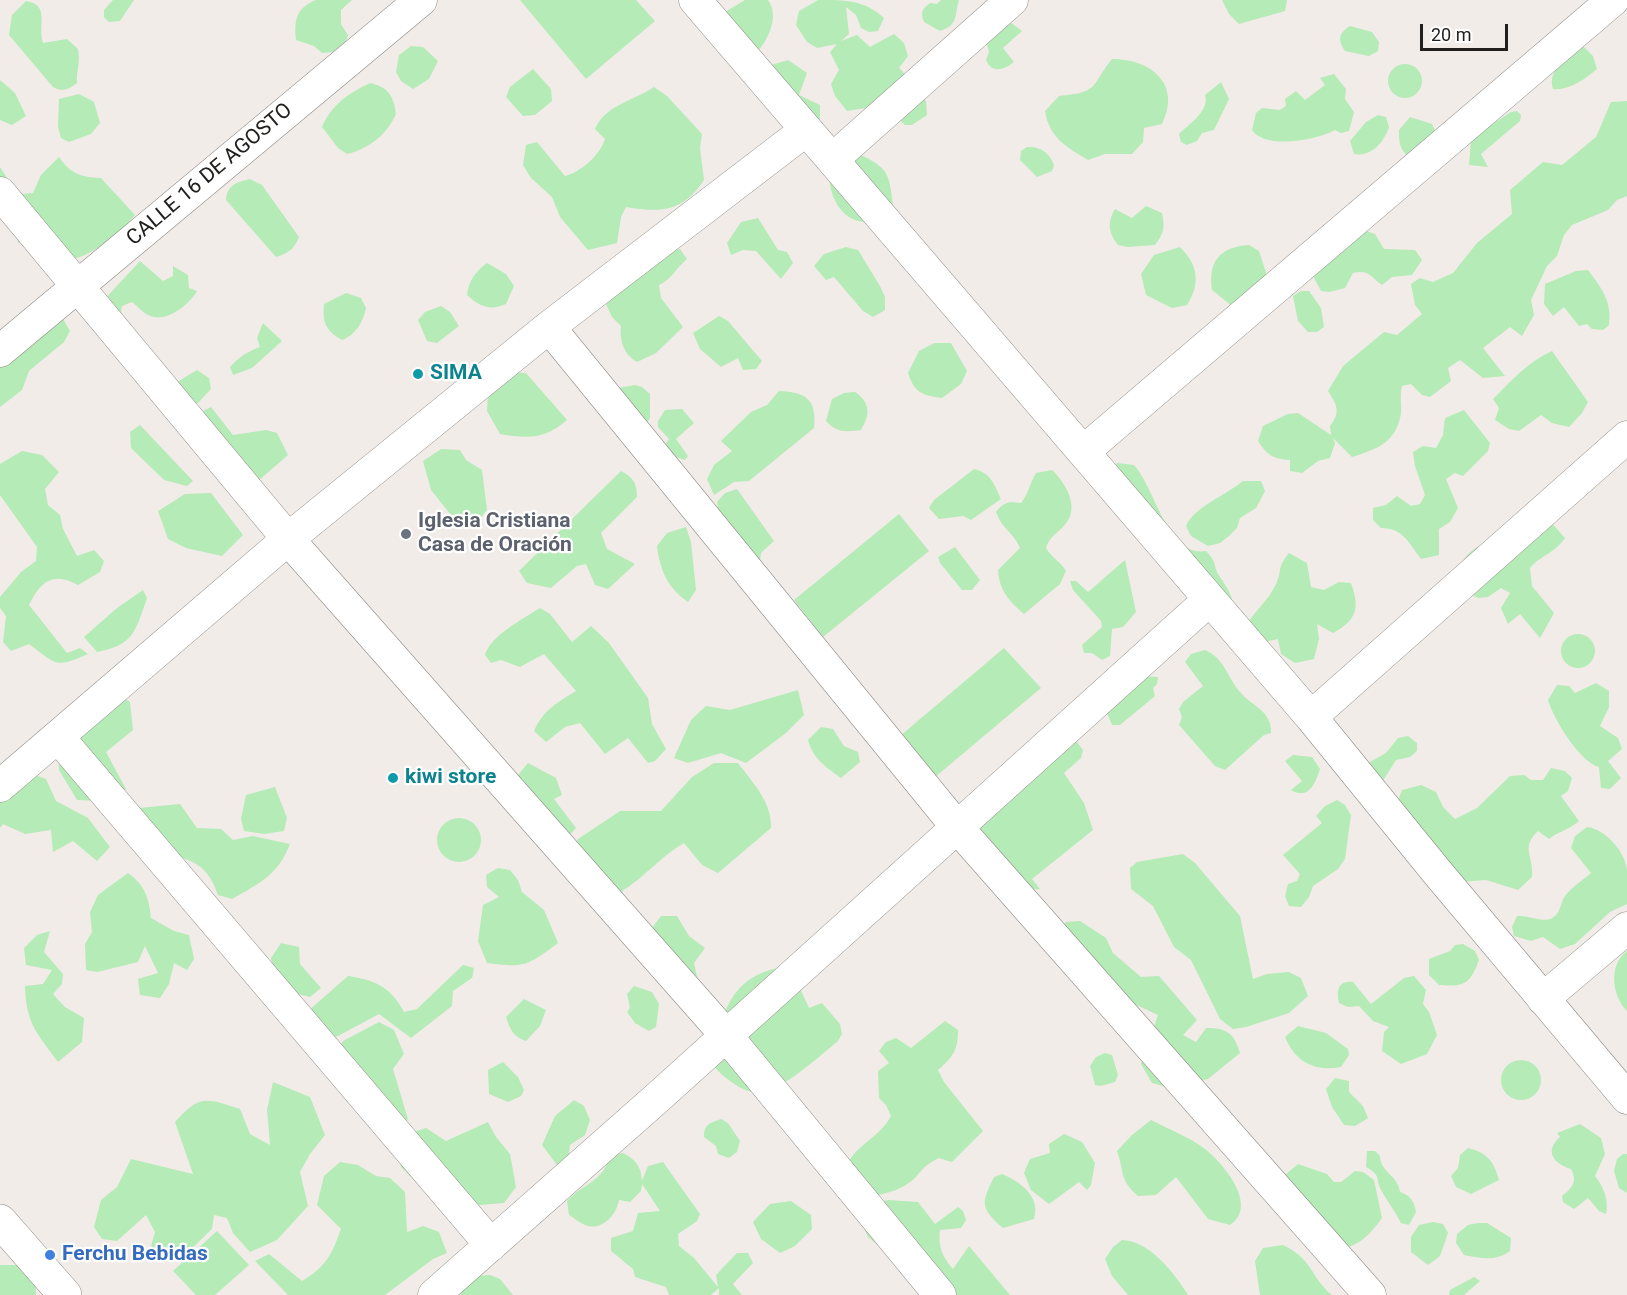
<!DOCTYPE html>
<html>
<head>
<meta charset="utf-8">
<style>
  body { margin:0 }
  #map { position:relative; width:1627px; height:1295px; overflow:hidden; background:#f1ece8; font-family:Roboto,sans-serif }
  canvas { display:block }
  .scale { position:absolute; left:1420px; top:24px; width:88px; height:27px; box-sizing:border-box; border:3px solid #21201e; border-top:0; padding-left:8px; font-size:18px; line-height:21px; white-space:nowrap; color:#21201e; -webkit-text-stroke:4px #fff; paint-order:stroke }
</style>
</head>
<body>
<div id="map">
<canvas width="1627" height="1295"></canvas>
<div class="scale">20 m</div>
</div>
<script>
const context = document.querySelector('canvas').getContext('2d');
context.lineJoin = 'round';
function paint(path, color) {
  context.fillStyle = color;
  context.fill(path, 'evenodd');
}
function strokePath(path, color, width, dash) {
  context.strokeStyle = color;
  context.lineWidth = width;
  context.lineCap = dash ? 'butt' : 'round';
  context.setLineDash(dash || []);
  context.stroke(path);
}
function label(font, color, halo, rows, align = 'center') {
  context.font = font + ' Roboto,sans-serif';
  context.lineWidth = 4.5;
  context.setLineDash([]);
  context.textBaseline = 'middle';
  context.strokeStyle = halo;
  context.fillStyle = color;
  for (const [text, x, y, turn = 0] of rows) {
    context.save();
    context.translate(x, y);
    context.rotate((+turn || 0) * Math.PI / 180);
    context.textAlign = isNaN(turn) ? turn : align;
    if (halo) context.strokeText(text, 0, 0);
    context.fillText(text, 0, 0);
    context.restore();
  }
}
paint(new Path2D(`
  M113,0h21l-14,21 -11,1 -5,-5v-7z
  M316,0h36l-11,10v14l7,11 -5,16 -21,2 -8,-7 -18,-6c-2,-20 0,-32 20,-40z
  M520,0h116l19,21 -69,58z
  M745,0h23c12,16 0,42 -14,55l-49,-31z
  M818,0c29,0 46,0 66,18l-6,13 -9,1 -8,-4 -5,-13 -10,-8 3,27 -8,7 16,-6 13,12 24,-13 10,9 4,13 -9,12c12,10 15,26 27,33l1,14 -15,10h-7l-9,-8 -30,-9 -19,3 -12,-15 -4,-12 8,-14 -9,-18 7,-8 -20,4 -10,-6 -11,-17 3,-14z
  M941,0h18c-5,16 0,25 -19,31l-16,-9c-4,-9 -2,-13 6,-19l7,1z
  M1222,0h65l-2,11 -46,13 -10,-10z
  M26,1c25,4 11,25 17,42l24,-4 11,10c3,14 -2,22 -1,34 -8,6 -14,10 -24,4l-44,-52 3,-20z
  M1003,17l19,14 -19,17 11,14c-10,8 -22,12 -28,-2l3,-8 -4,-15z
  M1350,26l22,6 7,10 -1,9 -9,5 -24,-5c-8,-12 -6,-18 5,-25z
  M1582,45l11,11 4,13c-12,10 -28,22 -44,20 -6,-21 15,-32 29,-44z
  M411,46l12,1 15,14 -9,18 -16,10 -12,-8 -5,-9 3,-17z
  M1112,59c39,0 70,25 50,65l-18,4 -1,14 -11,12h-27l-17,6c-20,-12 -39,-22 -43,-49l14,-15c42,-4 31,-10 53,-37z
  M788,60l19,13 -8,22 21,10v15l-18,8 -34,-62z
  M1388 81a17 17 0 1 1 34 0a17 17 0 1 1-34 0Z
  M533,69l18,20 1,12 -17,14 -12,1 -17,-19 4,-10z
  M1334,74l12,15 -1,10 9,13 -5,19 -8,2 -6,-3c-18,10 -70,20 -83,0l4,-17 6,-5 18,2 6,-4 -1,-7 11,-8 9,9 20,-15 -5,-7z
  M0,80l15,13 11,23 -14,9 -12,-5z
  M1221,82l8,17 -15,31 -12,3 -5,8 -10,4 -6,-3 -2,-8c10,-10 31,-23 26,-39z
  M370,83c18,4 24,13 26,31 -9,20 -27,35 -49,40l-9,-6 -16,-21c9,-22 27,-34 48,-44z
  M654,87l13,9 35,38 -2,14 4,32c-21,32 -43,33 -78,27l-5,10 -4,26 -29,7 -28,-33 -8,-20 -21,-19 -8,-13 3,-20 11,-3 28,34c16,-4 35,-21 40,-37l-10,-10c10,-24 40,-29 59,-42z
  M79,94l15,8 6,21 -9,11 -22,8 -8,-4 -3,-11 1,-28z
  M1627,101v95l-10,4 -9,10 -36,15 -8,10 -7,21 -10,10 -16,34 3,15 -12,21 -12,-9 -27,21 22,28 -22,2 -23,-18 -12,8 3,13 -21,16 -8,-2 -11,-11 -9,2c-3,13 1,23 -2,32 -6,26 -26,32 -48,39l-19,-19 2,5 -5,15 -12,3 -16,12 -12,-2v-11c-17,-1 -23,-5 -32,-19l5,-15 25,-12 10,-1 33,22 -1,-9c11,-14 7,-21 -2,-35l15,-25 41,-34 13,3 25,-21 -7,-9 -4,-21 9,-6 13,4 20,-9 24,-30 35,-29 -2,-24 33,-28 19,3 34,-28 15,-35z
  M1517,111l4,4 -1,6 -39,33 7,13 -19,-2 2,-24 5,-6 35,-23z
  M1378,115l8,2 3,10c-5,15 -17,30 -35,27l-4,-13 16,-19z
  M1410,117l22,7 4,8 -23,27c-13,-7 -14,-15 -14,-29z
  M1027,147c13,-1 23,6 27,18l-2,6 -15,6 -17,-17 1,-9z
  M857,153c31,15 32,18 36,53 -4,4 -10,11 -15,13 -31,13 -52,-22 -48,-48z
  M59,157c12,17 21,20 42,21l34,37c-21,24 -59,56 -94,44 -8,-2 -16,-12 -23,-17l-1,-14 -17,-30v-31l13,20 10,7 10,-1 8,-18z
  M250,179l12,6 37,52c-5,12 -10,16 -23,20l-50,-57c1,-15 11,-18 24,-21z
  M1146,206l16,7c3,14 2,21 -7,32l-28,2 -9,-2c-10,-12 -11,-23 -3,-36l17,9z
  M758,218l20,32 9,2 6,11 -12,16 -25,-28 -13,-1 -12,5 -4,-12 14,-21z
  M1366,231l9,3 9,15 31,1 7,10 -10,15 -20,2 -10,8c-11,-7 -12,-16 -29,-12l-8,15 -16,4 -8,-1 -8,-15 35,-37z
  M1249,245l10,6 10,31 -37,24 -20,-16c-4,-29 8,-43 37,-45z
  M846,247l12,3 22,36 5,11v13l-12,7 -10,-6 -29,-34 -8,3 -12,-14 10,-12z
  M1180,247c18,18 21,36 7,58l-15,3 -26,-13 -5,-21 13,-19z
  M680,249l7,10c-11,9 -15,20 -28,26l2,13 22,29 -27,26 -19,9c-13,-7 -18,-22 -16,-36l-9,-9 -6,-13 58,-51z
  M140,261l23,20 10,-5v-10l15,9 1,13 8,3c-8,14 -31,33 -49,24 -6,-3 -11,-9 -16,-13l-10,4 -2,11 -18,-15z
  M487,263l19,11 8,12 -8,18c-16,7 -26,3 -39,-9 2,-15 8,-23 20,-32z
  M1588,270c14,19 24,31 21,55l-6,5 -11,-1 -5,-5 -8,2 -15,-19 -11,9 -9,-12 1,-20 31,-13z
  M1301,291h8l12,17 3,19 -7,5h-9l-10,-11 -5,-25z
  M346,293l15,5 5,10c-3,14 -10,27 -24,32 -16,-9 -20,-18 -18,-36z
  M441,306l9,6 9,14 -22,17 -10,-2 -9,-21 7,-8z
  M719,316l9,5 34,40 -6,8 -13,1 -5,-12 -17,9 -21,-18 -7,-16z
  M62,317l8,14 -6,11 -35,29 -7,19 -22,17v-53z
  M263,323l19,18 -30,27 -19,7 -3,-8c10,-11 17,-15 30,-20l-3,-9z
  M934,343h17l16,28 -6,13 -19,14c-21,-3 -27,-5 -34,-25l11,-22z
  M1552,351l36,51 -6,11 -13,14 -17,-4 -11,-8 -22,16 -10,-2 -14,-9 4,-12 -6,-9c18,-18 36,-38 59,-48z
  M197,370l12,8 2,11 -13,14 -10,3 -14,-22z
  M509,372l17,1 41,47c-22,19 -38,19 -67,14l-13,-23 1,-18z
  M635,385l7,2 8,7v24l-7,11 -25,-41z
  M779,391c28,1 38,9 35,37l-65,53 -15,1 -20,13 -7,-16 7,-14 18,-14 -11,-10 30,-29 16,-7z
  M855,392c16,11 15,23 6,38 -16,2 -24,3 -35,-9l6,-22 12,-6z
  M211,407l22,28 33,-5 11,3 11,22 -30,26 -61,-67z
  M682,409l12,14 -18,16 12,17 -3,4 -15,-5 -6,-9 5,-7 -11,-12v-6l7,-11z
  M1464,410l26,33 -2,8 -25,25 -8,-3 -9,6 12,29 -8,14 -11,7v26l-18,4c-12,-16 -18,-31 -40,-31l-8,-8v-12l13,-3 11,-9 14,10 9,-2 5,-9 -10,-29 -2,-14 10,-6 13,2 7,-13 2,-17z
  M140,425l53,56 -6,5 -23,-6 -33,-32 -1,-16z
  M441,449l19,1 6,10 16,10 5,40 -10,12 -26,-7 -20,-25 -8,-29z
  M22,451l20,4 17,17 -14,17 3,16 12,10 3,14 14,27 17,-6 10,11 -4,11 -22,13c-24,-13 -37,-5 -49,20l38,48 13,-5 8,6c-33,15 -32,10 -59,-10l-18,7 -8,-9 3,-26 -6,-8v-11l21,-25 15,-11 1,-14 -37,-52v-31z
  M1117,463l17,2c21,23 34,93 72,86 12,12 7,16 14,26 6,9 10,14 13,26l-127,-126z
  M974,469c17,4 20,15 27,30l-30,21 -8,-4 -24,3 -10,-11 5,-8z
  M1052,470c13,12 27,35 15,52 -8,11 -17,13 -21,26 6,10 14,13 20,23l-6,13 -36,30c-15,-13 -25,-24 -26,-44l22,-22c-7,-17 -17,-17 -24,-36 7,-10 13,-11 25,-9 7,-8 9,-20 15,-30z
  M621,471c12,6 16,12 16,26l-36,36 6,16 28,15 -27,25 -13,-4 -9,-21 -9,2 -26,22 -24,-5 -8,-12z
  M1243,481h18l4,10 -9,17 -16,10 -3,10 -8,8 -9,7 -12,3 -17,-10 -5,-10c7,-18 40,-31 57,-45z
  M737,489l37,52 -13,12 -1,8c-18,-10 -41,-39 -43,-59l8,-9z
  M211,493l32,42 -21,21 -36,-8 -18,-9 -10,-28 27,-17z
  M899,514l30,37 -106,86 -29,-37z
  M1549,520l16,18c-11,16 -24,17 -35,30l2,18 22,27 -14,25 -20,-24 -12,10 -7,-16 9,-15 -9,-5 -13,9 -10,1 -9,-5c-2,-8 -8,-20 -7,-27 2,-24 67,-39 87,-46z
  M686,527l5,15 5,48 -8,12c-20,-14 -28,-31 -31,-56l10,-13z
  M955,547l25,33 -8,10h-10l-22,-27 -2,-6z
  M1289,553l18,10 4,24 13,3 15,-8 12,1c9,25 6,37 -18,50l-16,-9 2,15 -5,20 -19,4 -14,-9 -3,-15 -14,3 -19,-14c8,-16 24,-28 31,-44 7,-15 0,-15 13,-31z
  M1125,560l11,52 -13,15 -11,2 -2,27 -8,4 -10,-7h-8l-2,-8 20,-18 -1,-6 -28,-31 -3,-9h6l12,11z
  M143,590l4,8c-12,34 -13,47 -50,54l-13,-15 33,-29z
  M540,608l10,6 22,28 19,-16 18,17 39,55 4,26 14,25 -11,12 -7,2 -20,-25 -23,16 -25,-31 -15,4 -19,15 -12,-11c9,-21 24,-29 42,-40l-32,-37 -24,13 -19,-7 -10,3 -6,-8c6,-20 38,-36 55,-47z
  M1561 651a17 17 0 1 1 34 0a17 17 0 1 1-34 0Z
  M1004,648l37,40 -107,90 -34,-42z
  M1205,650c20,8 22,28 36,43 12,14 31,18 30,40l-7,2 -39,35 -10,-4 -36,-41 3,-8 -3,-8 4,-7 20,-16 -18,-24 6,-8z
  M1140,676l18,1 -1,7 -4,4 2,8 -35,29h-8l-9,-22z
  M1596,683l13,8v16l-9,19 18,12 4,11 -14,12 13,17 -11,11 -9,-1 -2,-21c-19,-5 -45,-47 -51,-67l9,-15 12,1 6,7z
  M103,686l27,16 3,28 -27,22 20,37 -9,13 -40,-2 -18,-30 -1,-22z
  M798,690l6,25 -18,18 -40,30 -25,-10 -33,10 -14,-5 17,-38 15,-14 24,4z
  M821,727l12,2 11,17 14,6 2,10 -19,16c-15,-11 -28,-19 -33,-38z
  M1408,736l9,7v8l-7,6 -14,3 -15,24 -13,-21 18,-10 12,-15z
  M1068,741l9,1 6,8 -2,8 -17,15 20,30 9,27 -61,49 8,10 -9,1 -49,-42 -7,-45z
  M1293,755l19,2 8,12c-5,16 -12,31 -29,21l11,-9 -17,-20z
  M528,763l28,15 6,17 -8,4 22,29 -10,11 -53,-58z
  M714,763h24c15,20 34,39 33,65l-53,45 -16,-8 -18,-22c-23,13 -39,34 -62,48l13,26 -65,-62 8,-16 42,-28h41l31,-34z
  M1551,768l14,3 7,7 -4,13 -7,5 18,25c-10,9 -20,10 -30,18l-11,-8c-18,17 -4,24 -6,46l-14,13 -32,-10 -39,3 -51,-77 6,-16 19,-5 15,7 7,15 12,12 22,-11 33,-32 14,-1 7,5h12z
  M24,771l22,8 10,22 32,17 22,29 -13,14 -24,-20 -20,11 -2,-22 -26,4 -22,-10 -3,4v-31z
  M275,787l12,31 -3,13 -20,3 -20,-3 -3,-12 5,-24z
  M1337,800l8,5 6,10 -6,44 -7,10 -25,17 -4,11 -8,10 -12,-1 -4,-10 3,-12 9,-3 3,-7 -17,-19 39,-32 -6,-7 9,-10z
  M180,804l17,24 24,1 12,11 20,-4 37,8c-12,31 -30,39 -58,55l-14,-4c-12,-36 -32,-36 -65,-45l-14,-42z
  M437 840a22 22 0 1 1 44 0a22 22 0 1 1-44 0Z
  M1587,827c18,2 38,24 40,43 0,11 0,23 0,34l-17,8 -35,32 -15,5 -17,-12 -12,4 -17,-5 -2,-9 5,-11c11,-1 25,6 33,3 11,-4 10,-16 15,-23 7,-9 18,-16 26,-23l-20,-25 4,-12z
  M1183,854l12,9 45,53 13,63 14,-5 22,-2 12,6 7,18 -19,17 -43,14 -13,2 -13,-10 -29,-59 -17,-13 -21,-41 -22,-17 -1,-21 7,-6z
  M498,868l12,2 8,10 4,12 22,18 14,33c-31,23 -33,25 -71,20l-9,-22 5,-36 16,-8 -12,-10 -1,-12z
  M128,873c17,12 21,25 23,45l23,13 15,4 5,24 -7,11 -13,-7 -5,21 -9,14 -20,-3 -2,-16 20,-6 -13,-27 -7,16 -41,10 -11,-2 -1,-26 7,-12 -2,-20 8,-17z
  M661,916h16l12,20 16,12 -11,15 6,27 -57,-50z
  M1080,921l26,17 7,15 28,24 18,-1 38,44 -14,15 13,7 10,-14c21,0 28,5 34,25l-32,26 -42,8 -14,-4 -11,-19 17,-49 -30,-14 -72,-69 10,-10z
  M50,931l-6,21 19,22 -1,10 -9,10 12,13 19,11 -2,24 -24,20c-21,-29 -32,-38 -33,-76l18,-2 9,-14 -26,-5 -2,-17 13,-13z
  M281,943l18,4 1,17 21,24 -11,9 -21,-5 -14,-8 -4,-26z
  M1463,944l12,7 4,9c-9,24 -14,27 -40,25l-10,-10v-16l21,-8 5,-6z
  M1627,951v60c-15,-15 -19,-46 0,-60z
  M463,965l11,3 -2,10 -19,13 -1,15 -41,32 -32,-24 -41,22 -18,5 -13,-29 41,-36c27,4 43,11 56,36l13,-3z
  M778,968l20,16 11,24 13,-5 18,21 2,10 -4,7c-19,15 -62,57 -87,51 -15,-4 -29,-17 -39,-27 9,-45 14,-86 66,-97z
  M1414,976l12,14 -3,14 6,8 8,23 -10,19 -26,10 -19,-13 2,-19 5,-5 -16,-6 -14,-15 -11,1 -9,-4c-3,-12 -1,-23 14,-21l18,22 33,-26z
  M634,986l18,6 7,12 -3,23 -7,4 -14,-8 -8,-11 3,-4 -3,-14z
  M524,999l22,11 -6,16 -14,15c-13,-4 -16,-12 -20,-24z
  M945,1021l13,9c0,20 -5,27 -20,40l6,12 39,49 -31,31 -13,-4c-14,7 -15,10 -25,21 -11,10 -26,14 -40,17l-27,-31c9,-20 33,-28 44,-49l-5,-11 -7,-7 -1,-27 11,-8 -10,-12 7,-9 10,-4 15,10z
  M379,1022l15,8 10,24 -11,15 15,50 -5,5 -68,-69 8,-14z
  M1298,1026l28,7 22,16 1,6 -8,12c-26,5 -46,-5 -56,-30z
  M1105,1053l7,2 6,20 -3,7 -14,4 -6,-1 -5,-19 6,-9z
  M1501 1080a20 20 0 1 1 40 0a20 20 0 1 1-40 0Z
  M503,1062l15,15 6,13 -3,6 -13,6 -19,-8 -1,-24z
  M1335,1078l14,3v11l14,14 5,12 -13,8 -11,-1 -12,-18 -6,-18z
  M273,1082l37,15 15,38 -15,19 -10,18 8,34 -31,34 -27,12 -17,-19 -6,-15 -13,-3 -2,14 -26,25 -19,2 -16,-10 4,-14 -9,-17 -29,26 -15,-2 -8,-12 7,-27 16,-13 14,-28 62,15 -18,-52c25,-28 31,-24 65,-13l10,25 20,11 -3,-35z
  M574,1100l10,6 6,14 -5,15 -15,10 -2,17 -11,3 -15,-20 13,-29z
  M721,1119l7,4 12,18 -3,11 -8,6 -11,-4 -2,-8 -12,-9c0,-13 6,-14 17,-18z
  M1151,1120c17,9 39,17 54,29 19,15 54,57 25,76l-22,-6 -32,-42 -20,18 -18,1c-19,-16 -14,-26 -21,-45l15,-16z
  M488,1122l8,15 14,17 6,33 -12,16 -49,4 -35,-21 -19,-19 -4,-17 8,-15 21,-7 20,13z
  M1580,1124l21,14 4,16 -10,22c9,11 14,25 11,38l-7,-3 -11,-13 -14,11 -11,-7 -1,-6c10,-8 16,-14 9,-27 -16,-5 -28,-17 -11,-32l-3,-4z
  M1064,1134l18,8 13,21 -4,22 -4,5 -8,-8 -30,22 -18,-14 -7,-17 6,-14 20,-6 -1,-9z
  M1468,1148c20,5 26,14 31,32l-28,14 -15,-7 -5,-11 7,-8 2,-13z
  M1367,1151h8l5,5c0,16 18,19 20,36 11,4 14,9 16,20l-7,13 -8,-2c-6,-12 -14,-22 -20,-33 -6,-12 1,-14 -15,-23z
  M623,1153c13,7 18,13 19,28l6,-15 15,-4 37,52 -3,7 -19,13 1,12 15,12 24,29 -2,-12 21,-22h11l5,10 -20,21 9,11h-23v-7l-8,7h-42l-3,-8 -31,-10 -2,-8 -22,-18v-13l22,-7 5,-18 22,-2 -18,-27 -1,7 -11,11 -11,-2c-2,14 -17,32 -34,25 -5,-2 -11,-7 -16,-10l-2,-14c15,-17 38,-20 42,-45z
  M1623,1154h4v39l-8,-5 -5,-17 3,-12z
  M340,1162l18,3 18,11 14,2 15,14 2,40 16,-6 16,6 8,21 -14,6 -48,36h-97l-33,-34 14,-7 33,27c24,-14 30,-27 39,-52l-24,-24 7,-29z
  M1298,1164l29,10 7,8h7l14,-11 8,1 11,8 8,38c-13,18 -23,28 -45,32l-21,-40 -37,-23 6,-12z
  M1002,1174c19,8 39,23 32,45l-31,9c-23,-20 -22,-25 -9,-51z
  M888,1200l30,2 17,22 23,-17 5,4 3,9 -5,8 -21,2c-2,16 2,27 13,39l16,-23 41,49h-77l-42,-52 -13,2 -10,-8 -5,-11 9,-22z
  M791,1201l20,14 1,14 -17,17 -15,7 -19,-14 -8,-17 17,-18z
  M1433,1222l10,2 5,9 -8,23 -12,9 -17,-13v-15l8,-12z
  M1478,1223h9l24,15 -1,13c-16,11 -28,7 -46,4l-8,-12 1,-9 11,-9z
  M217,1231l32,34 -34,30h-19l-23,-24z
  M1122,1240c26,0 53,33 66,55h-60l-16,-19 -7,-17 8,-12z
  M1283,1245c31,15 27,32 49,50h-72l-5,-34 8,-13z
  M0,1265h22l13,12 1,18h-36z
  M490,1275l10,4 13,16h-53l3,-8 10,-11z
  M1474,1277l6,4 -16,14h-15l1,-5z`), '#b5ebb6');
const street = new Path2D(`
  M695,0l616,717 126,155 190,226
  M833,159l179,-159
  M0,193l288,346 437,495 215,261
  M549,327l408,500 413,468
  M0,351l421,-351
  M1084,451l529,-451
  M1311,717l316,-280
  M58,737l433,508
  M0,786l288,-247 261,-212 257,-197
  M1543,999l84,-71
  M434,1295l222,-196 553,-499`);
const secondary = new Path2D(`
  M0,1221l65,74`);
strokePath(street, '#8c8884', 33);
strokePath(secondary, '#8c8884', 34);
strokePath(street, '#fff', 32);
strokePath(secondary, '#fff', 33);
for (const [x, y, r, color] of [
  [418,374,6,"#0f9aa8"],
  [406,534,6,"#6b7280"],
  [393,778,6,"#0f9aa8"],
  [50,1255,6,"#3f7fe0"]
]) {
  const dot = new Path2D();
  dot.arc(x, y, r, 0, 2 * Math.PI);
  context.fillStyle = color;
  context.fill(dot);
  strokePath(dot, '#fff', 2);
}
label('21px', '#21201e', '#fff', [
  ["CALLE 16 DE AGOSTO",210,175,-40]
]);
label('bold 21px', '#0d838f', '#fff', [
  ["SIMA",430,374],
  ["kiwi store",405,778]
], 'left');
label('bold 21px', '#5b616d', '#fff', [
  ["Iglesia Cristiana",418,522],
  ["Casa de Oración",418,546]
], 'left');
label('bold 21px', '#366cbe', '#fff', [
  ["Ferchu Bebidas",62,1255]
], 'left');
</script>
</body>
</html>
